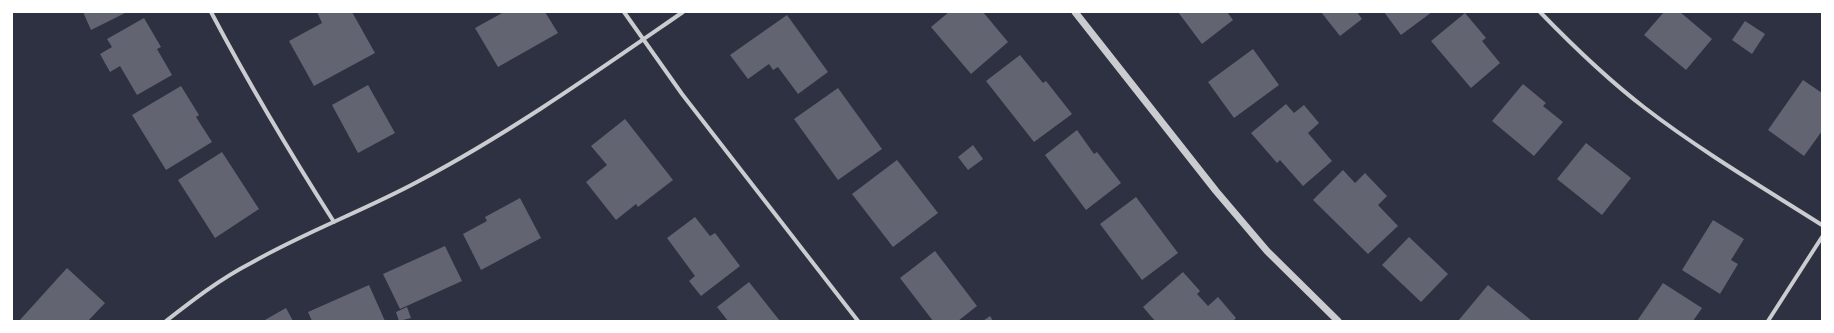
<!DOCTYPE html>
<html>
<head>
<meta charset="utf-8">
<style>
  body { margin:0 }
  #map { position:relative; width:1834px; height:333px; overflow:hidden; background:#2d3142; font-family:"Titillium Web",sans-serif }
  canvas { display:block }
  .frame { position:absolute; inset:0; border:13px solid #fff; pointer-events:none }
</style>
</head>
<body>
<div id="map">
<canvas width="1834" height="333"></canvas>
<div class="frame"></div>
</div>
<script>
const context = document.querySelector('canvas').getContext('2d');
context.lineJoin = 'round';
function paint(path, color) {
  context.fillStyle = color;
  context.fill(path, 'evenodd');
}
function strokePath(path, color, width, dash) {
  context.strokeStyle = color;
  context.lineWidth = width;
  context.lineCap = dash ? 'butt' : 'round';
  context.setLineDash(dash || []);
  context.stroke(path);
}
paint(new Path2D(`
  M83,12h44l-36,18z
  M317,12h35l23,41 -61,33 -25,-45 33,-18z
  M504,12h41l13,21 -60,34 -23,-39z
  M949,12h34l25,30 -37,32 -40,-47z
  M1178,12h49l6,8 -31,24z
  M1321,12h36l5,7 -22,17z
  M1384,12h48l-31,23z
  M1664,12h16l32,27 -26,31 -42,-35z
  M1465,13l21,25 -4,3 18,22 -29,25 -40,-47z
  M787,15l41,57 -30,22 -20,-27 -5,3 -4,-6 -21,15 -18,-24z
  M144,18l17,29 -4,2 15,26 -35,20 -17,-29 -10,6 -10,-18 12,-7 -5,-8z
  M1745,21l20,13 -13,20 -20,-14z
  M1253,49l26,36 -45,33 -26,-36z
  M1020,55l23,28 3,-2 26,33 -38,28 -48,-61z
  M1803,80l19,13v38l-18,25 -36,-26z
  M1523,84l23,19 -3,3 20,16 -29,34 -42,-35z
  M368,85l27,48 -37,20 -26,-48z
  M181,86l18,29 -3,2 16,25 -46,28 -34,-55z
  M838,88l44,61 -44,31 -44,-61z
  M1286,104l8,9 10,-8 15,18 -11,10 24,28 -29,25 -23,-26 -3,3 -26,-30z
  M625,119l48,61 -35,27 -2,-3 -20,16 -30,-38 21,-17 -16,-19z
  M1077,130l17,24 3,-2 24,31 -35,27 -41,-55z
  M1586,143l45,35 -29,37 -45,-36z
  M973,145l10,14 -15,11 -10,-13z
  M222,152l37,57 -44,29 -37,-58z
  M897,160l41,53 -45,34 -41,-53z
  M1343,170l12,13 10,-10 22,23 -9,9 20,21 -30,28 -55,-54z
  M1136,197l42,56 -36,27 -42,-56z
  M520,198l21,40 -60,32 -18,-36 24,-13 -2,-4z
  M695,217l15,19 5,-3 25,33 -39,30 -12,-15 6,-5 -28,-38z
  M1713,220l31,19 -13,21 7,4 -18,30 -38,-24z
  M1409,237l39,37 -27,28 -39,-37z
  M445,246l17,35 -62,28 -17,-35z
  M935,251l42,55 -19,15h-25l-33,-43z
  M67,268l38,35 -17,18h-69z
  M1183,272l17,19 -3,3 11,12 10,-9 18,21 -3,3h-78l-12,-14z
  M749,282l31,39h-52l-11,-14z
  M1663,283l39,25 -9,13h-56z
  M369,285l16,36h-73l-4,-9z
  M1488,285l44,36h-74z
  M407,307l4,11 -12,3 -3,-9z
  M286,308l7,13h-30z
  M990,316l3,5h-10z`), '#626471');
strokePath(new Path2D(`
  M211,12c38,72 79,141 123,210
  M624,12l58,82 176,227
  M1540,12c33,34 67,67 105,96 56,43 117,79 177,117
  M166,321c27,-21 54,-42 85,-58 54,-31 112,-52 166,-81 93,-49 179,-110 266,-170
  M1768,321l54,-84`), '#caccd0', 4);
strokePath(new Path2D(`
  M1075,12l141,179 51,60 71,70`), '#caccd0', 7);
</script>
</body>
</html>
